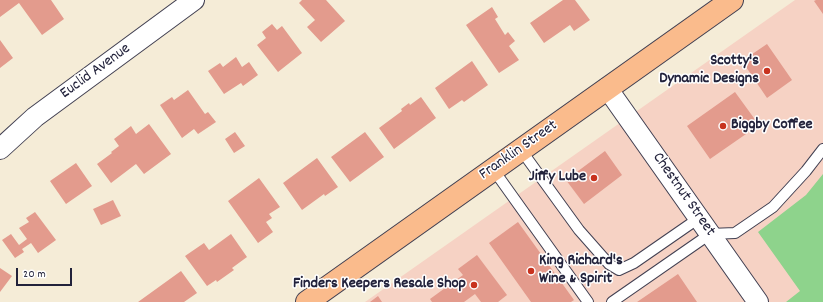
<!DOCTYPE html>
<html>
<head>
<meta charset="utf-8">
<style>
  body { margin:0 }
  #map { position:relative; width:823px; height:302px; overflow:hidden; background:#f5ecd7; font-family:Dekko,sans-serif }
  canvas { display:block }
  .scale { position:absolute; left:16px; top:268px; width:56px; height:18px; box-sizing:border-box; border:2px solid #22223b; border-top:0; padding-left:5px; font-size:12px; line-height:14px; white-space:nowrap; color:#22223b; -webkit-text-stroke:3px #fff; paint-order:stroke }
</style>
</head>
<body>
<div id="map">
<canvas width="823" height="302"></canvas>
<div class="scale">20 m</div>
</div>
<script>
const context = document.querySelector('canvas').getContext('2d');
context.lineJoin = 'round';
function paint(path, color) {
  context.fillStyle = color;
  context.fill(path, 'evenodd');
}
function strokePath(path, color, width, dash) {
  context.strokeStyle = color;
  context.lineWidth = width;
  context.lineCap = dash ? 'butt' : 'round';
  context.setLineDash(dash || []);
  context.stroke(path);
}
function label(font, color, halo, rows, align = 'center') {
  context.font = font + ' Dekko,sans-serif';
  context.lineWidth = 3;
  context.setLineDash([]);
  context.textBaseline = 'middle';
  context.strokeStyle = halo;
  context.fillStyle = color;
  for (const [text, x, y, turn = 0] of rows) {
    context.save();
    context.translate(x, y);
    context.rotate((+turn || 0) * Math.PI / 180);
    context.textAlign = isNaN(turn) ? turn : align;
    if (halo) context.strokeText(text, 0, 0);
    context.fillText(text, 0, 0);
    context.restore();
  }
}
paint(new Path2D(`
  M795,0h28v302h-458z`), '#f6d2c4');
paint(new Path2D(`
  M823,174v128h-37l14,-11 -42,-59 48,-37z`), '#8ed38c');
paint(new Path2D(`
  M0,0h51l13,19 -22,16 -23,-32 -19,14z
  M302,0h24l19,21 -24,21 -14,-15 8,-7 -16,-17z
  M563,0h12l15,20 -16,11 -4,-6 -26,18 -14,-20z
  M816,0h7v14l-9,-13z
  M492,7l6,10 -3,2 10,16 3,-3 7,9 -6,5 10,14 -20,13 -33,-48z
  M272,24l5,6 5,-4 20,27 -24,19 -21,-27 9,-7 -4,-6z
  M0,40l13,18 -13,10z
  M767,44l25,36 -25,18 -25,-37z
  M236,57l6,10 7,-5 9,13 -15,11 -2,-3 -17,11 -16,-23 12,-8 3,4z
  M472,61l16,24 -24,17 -2,-2 -13,9 -14,-21z
  M188,90l17,24 3,-2 8,10 -18,12 -4,-5 -12,9 -22,-33 12,-8 2,3z
  M735,92l24,33 -49,34 -23,-33z
  M421,97l15,21 -42,31 -15,-21 23,-17 -1,-2 8,-6 1,2z
  M149,124l22,30 -27,20 -8,-10 -25,19 -14,-19 15,-11 -1,-1 8,-6 -5,-7 17,-13 5,8z
  M235,132l10,14 -11,7 -9,-14z
  M365,132l19,25 -34,25 -19,-25z
  M605,151l17,24 -38,29 -18,-24z
  M317,158l21,29 -13,9 -1,-2 -22,16 -19,-27z
  M76,163l16,23 -26,18 -16,-23z
  M259,178l21,29 -11,7 3,4 -6,4 7,10 -15,11 -30,-42z
  M113,200l8,16 -20,9 -8,-16z
  M35,212l21,28 -18,13 -7,-10 -9,6 2,3 -9,6 -13,-18 9,-6 8,11 8,-6 -8,-11 10,-6 -3,-4z
  M518,222l56,78 -3,2h-40l-42,-59z
  M231,234l16,23 -15,11 2,2 -17,12 -1,-2 -9,6 -22,-30 19,-13 5,7z
  M477,255l30,40 -9,7h-17l-6,-8 -11,8h-32l-2,-3 33,-24 -5,-6z
  M0,268l12,8 -12,16z
  M181,271l16,22 -13,9h-46z
  M678,274l19,28h-60z
  M378,296l4,6h-12z`), '#e39b8d');
const service = new Path2D(`
  M521,150l58,80 30,34 10,6 15,-7 65,-45
  M493,169l95,133
  M612,302l98,-68 25,-1 38,-26 33,-36 17,-22`);
const minor = new Path2D(`
  M607,88l151,214
  M0,149l35,-32 159,-117`);
const primary = new Path2D(`
  M307,302l425,-302`);
strokePath(service, '#424052', 12);
strokePath(minor, '#424052', 22);
strokePath(primary, '#424052', 24);
strokePath(service, '#fff', 10);
strokePath(minor, '#fff', 20);
strokePath(primary, '#fabb8c', 22);
for (const [x, y, r, color] of [
  [767,71,4,"#c8321e"],
  [723,126,4,"#c8321e"],
  [594,178,4,"#c8321e"],
  [531,271,4,"#c8321e"],
  [474,285,4,"#c8321e"]
]) {
  const dot = new Path2D();
  dot.arc(x, y, r, 0, 2 * Math.PI);
  context.fillStyle = color;
  context.fill(dot);
  strokePath(dot, '#fff', 1.5);
}
label('bold 16px', '#22223b', '#fff', [
  ["Scotty's",759,62],
  ["Dynamic Designs",759,80],
  ["Biggby Coffee",731,126,"left"],
  ["Jiffy Lube",586,178],
  ["King Richard's",539,262,"left"],
  ["Wine & Spirit",539,280,"left"],
  ["Finders Keepers Resale Shop",466,285]
], 'right');
label('16px', '#22223b', '#fff', [
  ["Euclid Avenue",96,72,-36],
  ["Franklin Street",519,151,-35],
  ["Chestnut Street",683,195,55]
]);
</script>
</body>
</html>
